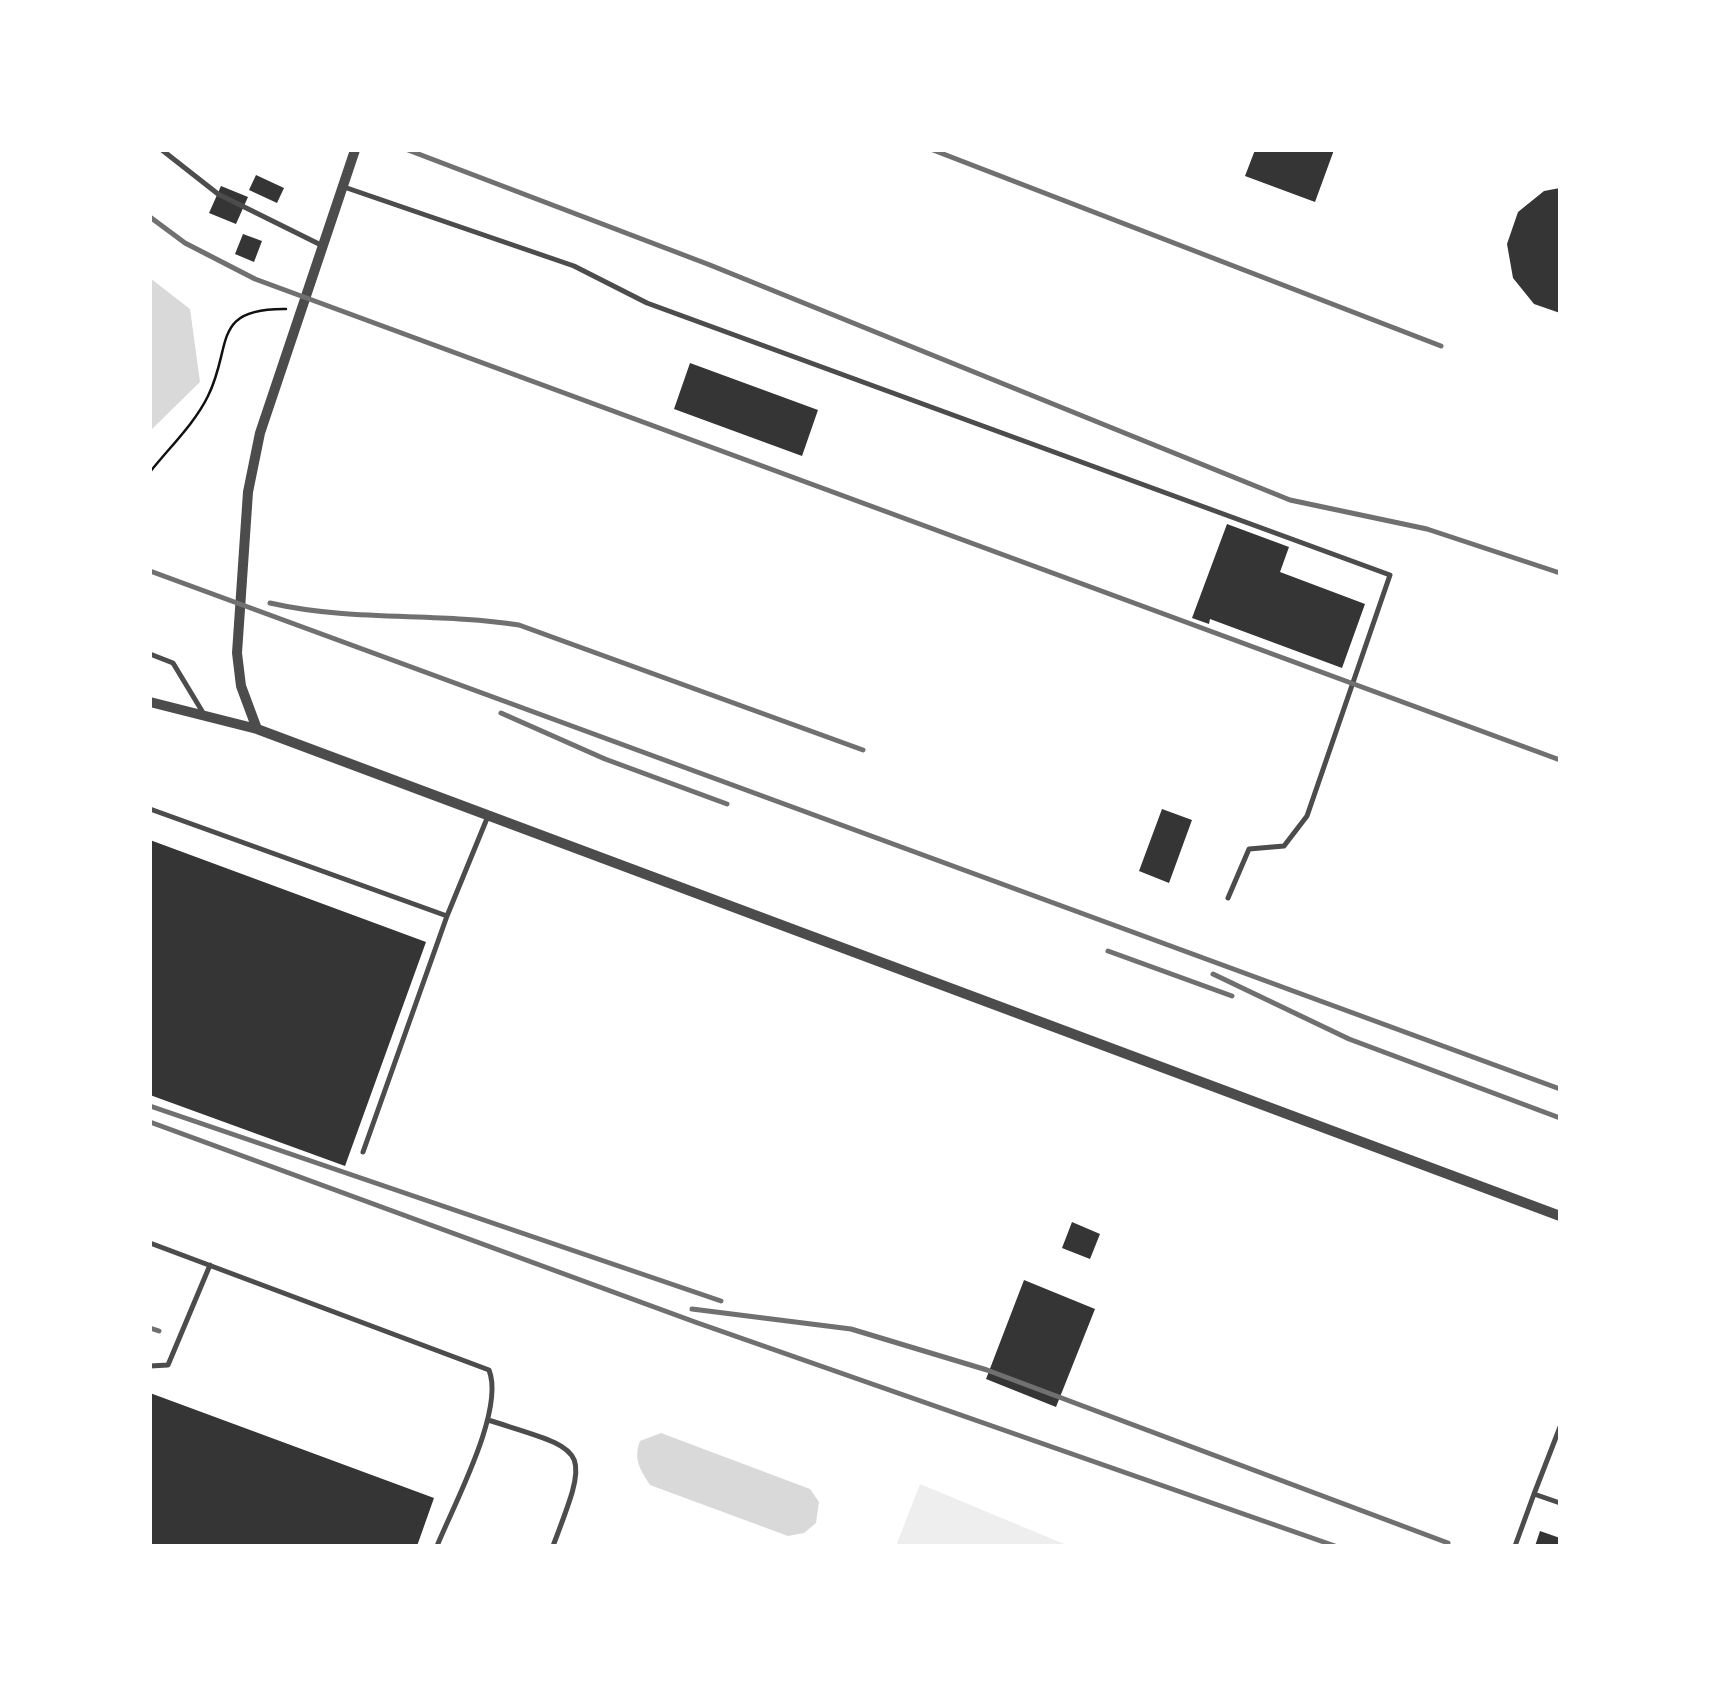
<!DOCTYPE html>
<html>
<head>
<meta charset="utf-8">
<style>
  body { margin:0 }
  #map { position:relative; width:1710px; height:1696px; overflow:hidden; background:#fff; font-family:"Nunito Sans",sans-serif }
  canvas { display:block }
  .frame { position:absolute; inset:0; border:152px solid #fff; pointer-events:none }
</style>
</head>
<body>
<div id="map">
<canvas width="1710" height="1696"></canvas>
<div class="frame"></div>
</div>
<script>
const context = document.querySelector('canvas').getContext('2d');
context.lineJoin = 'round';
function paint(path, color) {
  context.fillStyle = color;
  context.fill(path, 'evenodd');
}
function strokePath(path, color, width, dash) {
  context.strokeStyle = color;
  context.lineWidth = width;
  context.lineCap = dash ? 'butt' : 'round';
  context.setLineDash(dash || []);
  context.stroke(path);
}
paint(new Path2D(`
  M920,1484l149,62h-173z`), '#eee');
paint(new Path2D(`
  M150,278l40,31 10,73 -50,49z
  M661,1433l149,56 9,13 -3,21 -12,10 -16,3 -138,-51c-10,-16 -17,-25 -10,-44z`), '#d9d9d9');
paint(new Path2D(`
  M1255,150h79l-19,52 -70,-26z
  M256,175l28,13 -7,15 -28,-13z
  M221,186l27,11 -12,27 -27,-11z
  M1560,188v125l-26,-9 -21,-26 -6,-34 11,-32 26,-21z
  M243,234l19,7 -8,21 -19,-8z
  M690,363l128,47 -16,46 -128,-47z
  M1227,524l62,23 -9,25 85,32 -23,64 -132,-49 -1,5 -17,-6z
  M1162,809l30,11 -23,63 -30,-12z
  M150,840l276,102 -81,224 -195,-71z
  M1072,1222l28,12 -10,25 -28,-11z
  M1024,1280l71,29 -39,98 -70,-28z
  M150,1393l284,105 -17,48h-267z
  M1540,1531l20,7v8h-25z`), '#353535');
strokePath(new Path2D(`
  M150,472c19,-24 45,-49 58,-76 25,-50 2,-88 78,-87`), '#111', 2.5);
strokePath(new Path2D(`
  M162,150l56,44 103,51
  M344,187l230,79 73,37 743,272 -83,241 -23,30 -35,3 -21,49
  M150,654l23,9 29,48
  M150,809l297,107
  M363,1152l84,-236 41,-100
  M150,1243l339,127c16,40 -35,134 -52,176
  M150,1366l18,-1 42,-100
  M488,1420c100,32 104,24 65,126
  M1534,1494l26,-67
  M1515,1546l19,-52 26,9`), '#4c4c4c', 5);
strokePath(new Path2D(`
  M150,702l107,27 1303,487
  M257,729l-16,-43 -4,-33 11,-161 12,-59 95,-283`), '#4c4c4c', 10);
strokePath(new Path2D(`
  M408,150l302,115 580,235 137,29 133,44
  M933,150l508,196
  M150,217l35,26 70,36 1305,481
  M150,571l1410,518
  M270,603c83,19 166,9 249,22l344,125
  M501,713l104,46 122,45
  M1108,951l124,45
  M1213,974l136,65 211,79
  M150,1106l571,195
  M150,1122l545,200 640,224
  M692,1309l159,20 136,41 461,173
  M150,1328l9,3`), '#707070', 5);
</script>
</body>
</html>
